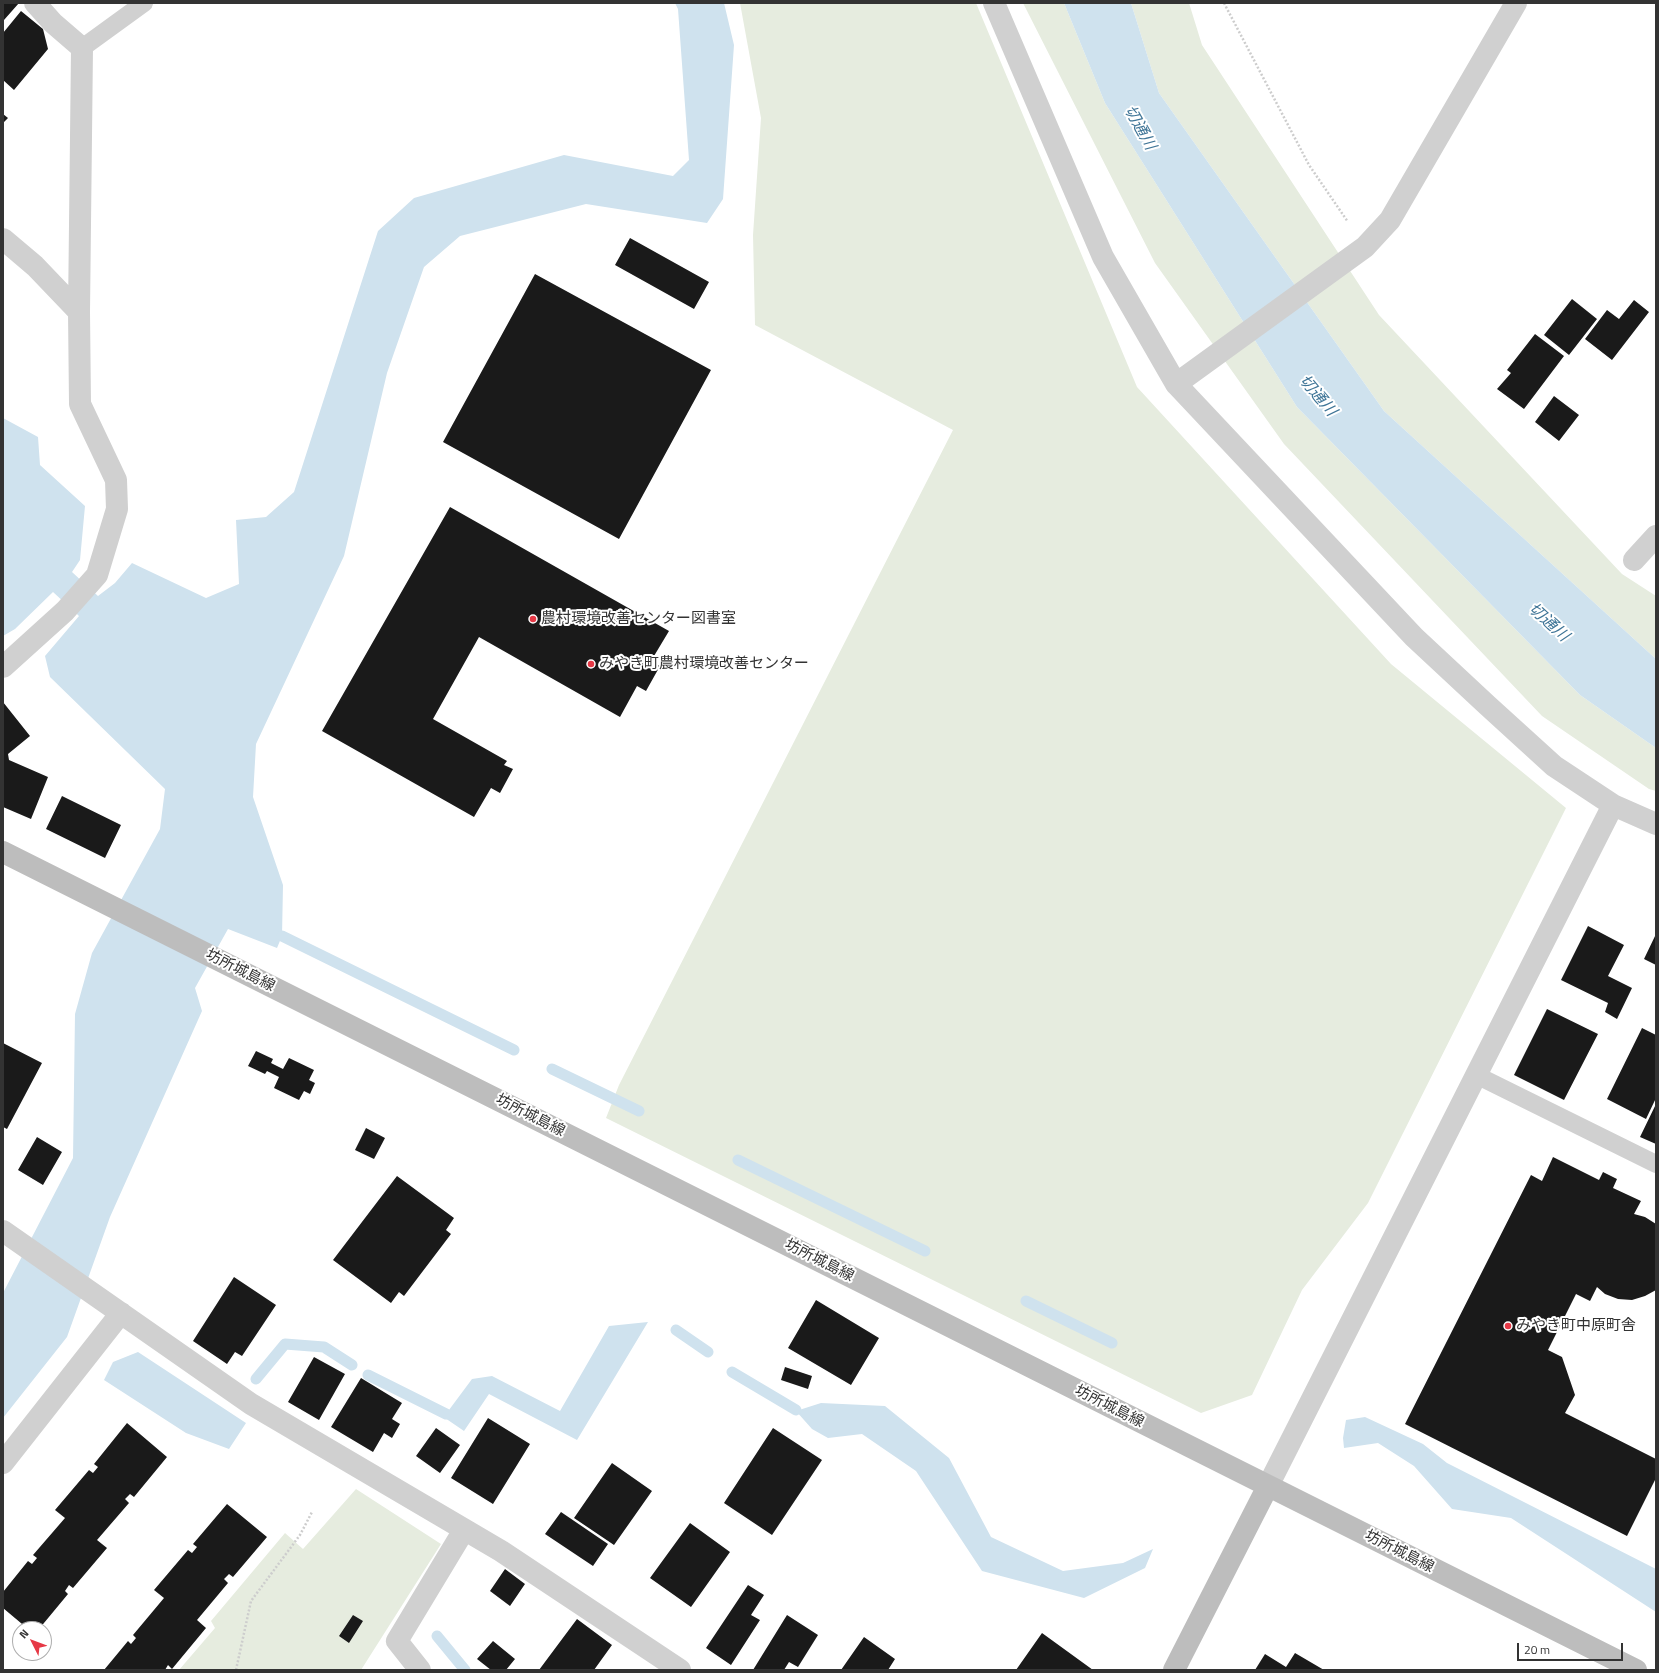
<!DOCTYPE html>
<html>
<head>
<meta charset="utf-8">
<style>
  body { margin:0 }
  #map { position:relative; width:1659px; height:1673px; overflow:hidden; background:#fff; font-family:"Titillium Web",sans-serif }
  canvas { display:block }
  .frame { position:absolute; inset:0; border:4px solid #333; pointer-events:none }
  .north { position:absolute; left:12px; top:1621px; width:40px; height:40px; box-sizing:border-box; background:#fff; border:1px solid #adadad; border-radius:50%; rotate:312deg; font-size:11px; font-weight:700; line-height:16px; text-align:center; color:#333 }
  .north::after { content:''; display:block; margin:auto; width:14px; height:18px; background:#e63946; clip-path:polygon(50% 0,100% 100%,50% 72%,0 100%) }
  .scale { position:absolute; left:1517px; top:1643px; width:106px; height:18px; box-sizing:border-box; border:2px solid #333; border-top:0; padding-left:5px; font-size:12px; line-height:14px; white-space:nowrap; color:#333; -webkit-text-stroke:3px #fff; paint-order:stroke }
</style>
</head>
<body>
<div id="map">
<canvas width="1659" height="1673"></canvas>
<div class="frame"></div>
<div class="north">N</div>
<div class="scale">20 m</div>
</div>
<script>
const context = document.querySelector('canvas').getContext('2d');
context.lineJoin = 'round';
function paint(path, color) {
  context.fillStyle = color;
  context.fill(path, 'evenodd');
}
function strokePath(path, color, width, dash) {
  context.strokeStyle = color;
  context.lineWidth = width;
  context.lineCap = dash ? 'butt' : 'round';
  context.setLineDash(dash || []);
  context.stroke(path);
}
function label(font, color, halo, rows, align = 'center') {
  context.font = font + ' "Titillium Web","Noto Sans JP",sans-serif';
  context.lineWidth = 4;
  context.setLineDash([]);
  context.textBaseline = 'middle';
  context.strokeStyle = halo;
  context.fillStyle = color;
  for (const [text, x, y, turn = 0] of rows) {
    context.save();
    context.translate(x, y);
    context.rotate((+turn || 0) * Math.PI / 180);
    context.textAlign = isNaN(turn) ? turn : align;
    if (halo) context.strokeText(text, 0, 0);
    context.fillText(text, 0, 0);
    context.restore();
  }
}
paint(new Path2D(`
  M740,3h236l161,384 254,277 175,144 -198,395 -66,87 -50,105 -51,18 -595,-295 13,-33 334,-655 -198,-105 -2,-90 8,-117z
  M1023,3h41l41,100 192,304 283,288 76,53v43l-7,-2 -107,-73 -258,-272 -129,-181z
  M1131,3h58l13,42 177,270 243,259 34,22v63l-272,-248 -225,-318z
  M356,1489l85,55 -80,126h-182l36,-42 -4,-7 74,-88 18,16z`), '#e6ecdf');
paint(new Path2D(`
  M675,3h49l10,42 -11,154 -16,24 -121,-19 -126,32 -36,31 -37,106 -43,183 -88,188 -3,53 30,88 -1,51 -5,12 -49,-19 -33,59 7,23 -92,206 -43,120 -64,81v-125l70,-135 2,-144 17,-61 68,-124 5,-40 -115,-112 -5,-21 34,-40 -26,-24 -38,37 -12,7v-218l35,19 2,28 45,41 -5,54 -8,12 26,24 17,-13 17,-20 74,35 33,-14 -3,-64 30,-3 28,-25 84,-261 36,-33 150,-43 109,21 16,-16 -11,-151z
  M1064,3h67l28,90 225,318 272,248v89l-76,-53 -283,-288 -192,-304z
  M648,1322l-71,118 -88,-46 -25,37 -19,-13 1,-4 26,-35 20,-3 68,35 49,-85z
  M138,1352l108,71 -17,26 -43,-16 -82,-53 9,-18z
  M821,1403l64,3 64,52 42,79 72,34 60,-8 30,-14 -8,19 -61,30 -102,-27 -66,-100 -54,-37 -34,4 -16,-9 -16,-18z
  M1365,1417l58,27 24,19 209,106v43l-145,-94 -59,-9 -38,-43 -36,-23 -34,5 -1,-10 3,-18z`), '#cfe2ee');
strokePath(new Path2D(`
  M282,936l232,114
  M552,1069l87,42
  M738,1160l187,91
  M1026,1301l86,42
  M676,1330l32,22
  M732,1372l64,38
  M368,1375l78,39
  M256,1379l29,-35 39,3 28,18
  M437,1636l28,34`), '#cfe2ee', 11);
paint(new Path2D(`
  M3,3h16l-15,17h-1z
  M21,11l22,18 5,20 -34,41 -11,-10v-47z
  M3,114l5,4 -5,5z
  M630,238l79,44 -15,27 -79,-44z
  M535,274l176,96 -92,169 -176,-97z
  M1572,299l25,20 -28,36 -25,-20z
  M1634,300l15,12 -37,48 -27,-21 22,-29 12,9z
  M1535,334l29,22 -40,53 -27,-20 14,-16 -4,-3z
  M1554,396l25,19 -20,26 -24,-19z
  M450,507l219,124 -18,30 9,5 -14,25 -9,-5 -17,31 -141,-80 -46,82 74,42 -3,4 9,4 -13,24 -9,-5 -17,29 -152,-86z
  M3,702l27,34 -22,18 1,6 39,17 -17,42 -28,-12z
  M62,796l59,29 -16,33 -59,-29z
  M1588,926l36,19 -16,31 24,12 -15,31 -12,-7 3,-9 -47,-23z
  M1656,934v31l-12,-6z
  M1547,1009l51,25 -34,66 -50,-25z
  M1642,1028l14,7v63l-10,21 -39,-20z
  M3,1043l39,20 -35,66 -4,-2z
  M256,1051l17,8 -2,4 12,6 6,-11 25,12 -5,10 6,3 -5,11 -6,-3 -5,9 -25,-12 5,-11 -12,-6 -2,3 -17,-8z
  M1656,1104v40l-16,-7z
  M366,1128l19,10 -11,21 -19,-9z
  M37,1137l25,15 -19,33 -25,-15z
  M1553,1157l46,23 4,-8 14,7 -4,9 28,13 -7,13 11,3 11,7v66l-11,6 -13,4 -14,-1 -13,-5 -8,-7 -7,14 -14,-7 -28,56 14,7 13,38 -10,18 91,46v19l-29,58 -222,-112 126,-249 11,6z
  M397,1176l57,42 -8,12 5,4 -47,62 -5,-4 -8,11 -58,-43z
  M234,1277l42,28 -34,51 -7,-4 -8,12 -34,-23z
  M816,1300l63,38 -28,47 -63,-37z
  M314,1357l31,17 -26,46 -31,-18z
  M785,1367l27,9 -4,13 -27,-9z
  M361,1378l41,25 -10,16 8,5 -8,14 -8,-5 -11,19 -42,-25z
  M488,1418l42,26 -37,60 -42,-26z
  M127,1423l40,34 -33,40 -4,-3 -5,5 4,4 -32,37 10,8 -34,40 -4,-3 -4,6 3,3 -29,35h-11l-25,-21v-16l25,-31 4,3 5,-6 -4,-3 32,-37 -10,-8 34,-40 4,3 5,-6 -4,-3z
  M436,1428l24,17 -20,28 -24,-17z
  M773,1428l49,32 -50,75 -48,-32z
  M612,1463l40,28 -38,54 -40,-27z
  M227,1504l40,33 -34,40 -4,-3 -5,5 4,4 -31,37 9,8 -34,41 -4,-4 -3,5h-61l24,-29 3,3 5,-6 -3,-3 31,-37 -10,-8 34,-40 4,3 5,-6 -4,-3z
  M561,1512l47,32 -15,22 -48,-32z
  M690,1523l40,29 -39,55 -41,-29z
  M505,1569l20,15 -15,22 -20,-15z
  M748,1585l16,10 -13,20 9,5 -29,45 -25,-17z
  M353,1615l10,6 -14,22 -10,-7z
  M787,1615l31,20 -20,32 -9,-5 -5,8h-31z
  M577,1619l35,26 -18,25h-55z
  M1042,1633l51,37h-77z
  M864,1637l31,22 -7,11h-47z
  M493,1641l22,18 -9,11h-15l-14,-11z
  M1295,1653l29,17h-69l10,-16 21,13z`), '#1a1a1a');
strokePath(new Path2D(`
  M1224,3l85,162 39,57
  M236,1670l15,-69 49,-66 12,-23`), '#cdcdcd', 2.5, [2, 2]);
strokePath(new Path2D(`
  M82,48l62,-45
  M1476,1075l180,89`), '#d0d0d0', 18);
strokePath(new Path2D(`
  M994,3l109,254 73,127 238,253 73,68 67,61 59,39 43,19
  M3,239l32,27 44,46
  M1176,384l189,-137 25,-27 126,-217
  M1634,560l22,-24
  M3,667l62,-56 32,-36 20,-66 -1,-29 -36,-76 -1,-92 3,-264 -29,-25 -18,-20
  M3,1231l248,173 250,147 179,119
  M3,1463l118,-150
  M1268,1486l345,-681
  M420,1670l-23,-29 67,-111`), '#d0d0d0', 22);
strokePath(new Path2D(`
  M3,852l1633,818
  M1174,1670l94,-184`), '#bdbdbd', 22);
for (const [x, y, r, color] of [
  [533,619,4,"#e63946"],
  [591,664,4,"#e63946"],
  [1508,1326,4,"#e63946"]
]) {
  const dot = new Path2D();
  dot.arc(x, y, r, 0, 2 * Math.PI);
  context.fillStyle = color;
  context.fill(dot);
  strokePath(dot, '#fff', 1.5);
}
label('15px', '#333', '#fff', [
  ["農村環境改善センター図書室",541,619],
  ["みやき町農村環境改善センター",599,664],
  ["みやき町中原町舎",1516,1326]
], 'left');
label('15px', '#333', '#fff', [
  ["坊所城島線",240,971,27],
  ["坊所城島線",530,1116,27],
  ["坊所城島線",819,1261,27],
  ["坊所城島線",1109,1407,27],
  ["坊所城島線",1399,1552,27]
]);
label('italic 16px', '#3f7597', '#fff', [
  ["切通川",1139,128,61],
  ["切通川",1317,396,50],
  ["切通川",1548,623,42]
]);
</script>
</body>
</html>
